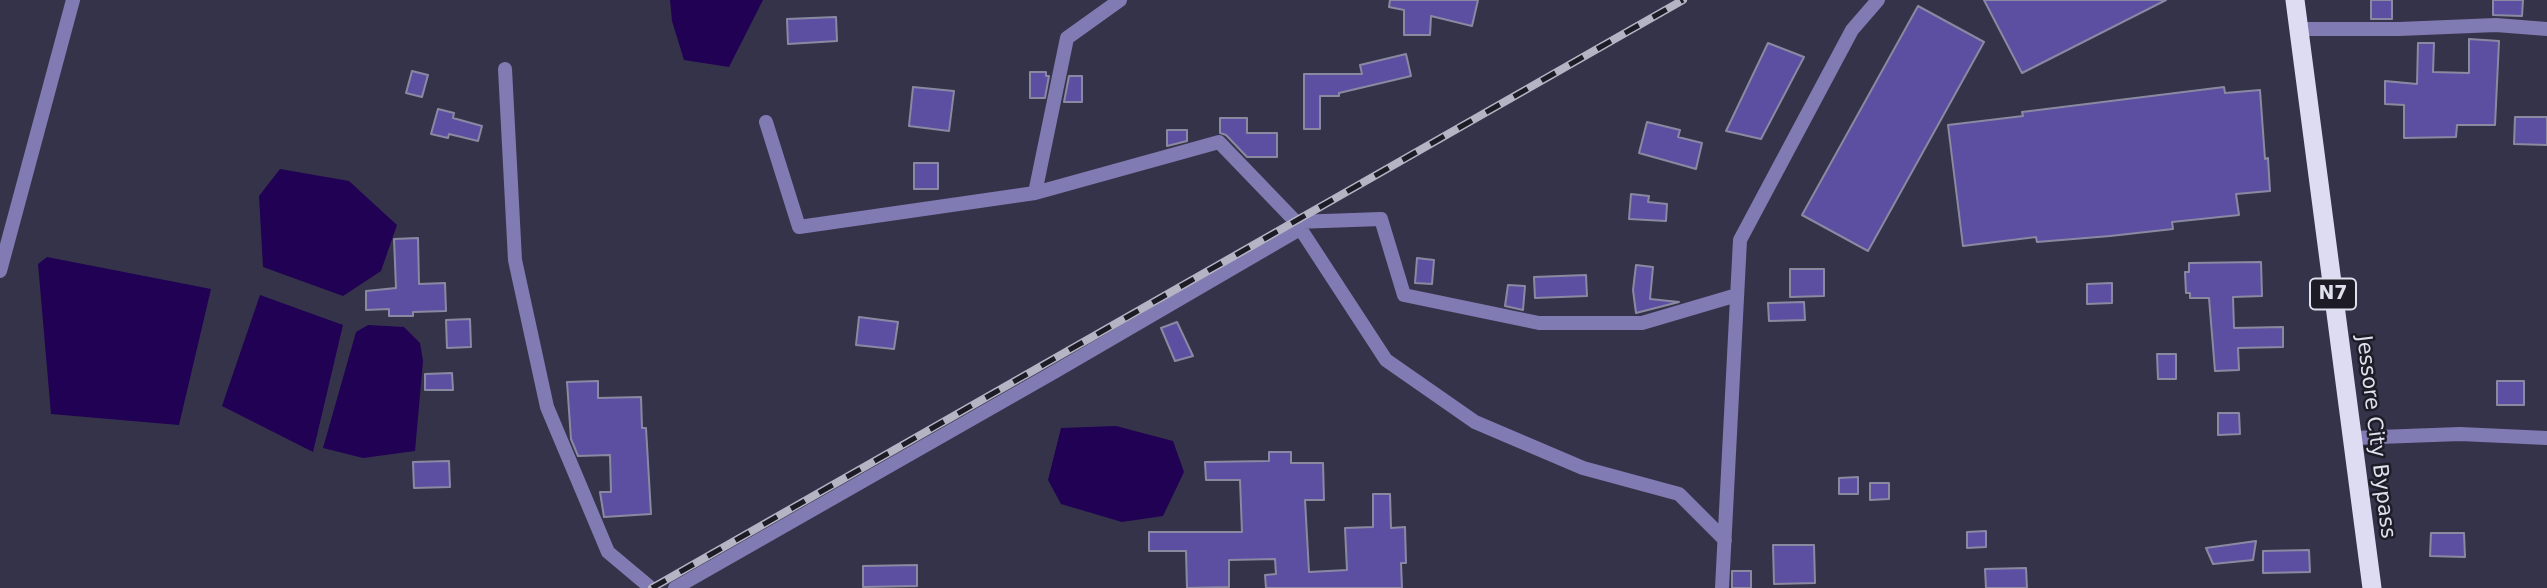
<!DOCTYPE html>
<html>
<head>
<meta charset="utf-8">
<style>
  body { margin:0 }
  canvas { display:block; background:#353349 }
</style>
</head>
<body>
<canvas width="2547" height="588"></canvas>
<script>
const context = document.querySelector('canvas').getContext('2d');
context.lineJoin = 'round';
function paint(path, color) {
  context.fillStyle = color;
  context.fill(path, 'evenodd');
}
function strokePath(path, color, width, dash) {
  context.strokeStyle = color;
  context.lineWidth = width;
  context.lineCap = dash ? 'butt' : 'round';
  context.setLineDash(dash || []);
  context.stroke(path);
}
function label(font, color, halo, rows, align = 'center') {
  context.font = font + ' "DejaVu Sans",sans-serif';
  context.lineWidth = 5;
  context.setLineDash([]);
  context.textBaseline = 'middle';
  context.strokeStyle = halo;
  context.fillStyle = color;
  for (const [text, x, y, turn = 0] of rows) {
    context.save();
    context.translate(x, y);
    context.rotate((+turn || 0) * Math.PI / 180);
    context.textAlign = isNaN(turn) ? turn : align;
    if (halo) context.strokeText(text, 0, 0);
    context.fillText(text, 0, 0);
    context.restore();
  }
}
paint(new Path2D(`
  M670,0h93l-34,67 -45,-7 -12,-39z
  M280,169l69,12 48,44 -16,46 -38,25 -80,-29 -4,-71z
  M47,257l164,32 -32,136 -128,-11 -13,-150z
  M260,295l83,30 -30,127 -91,-46z
  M368,325l36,2 16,16 3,18 -8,90 -52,7 -40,-10 33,-116z
  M1116,426l57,15 11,31 -21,44 -41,6 -61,-18 -13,-24 13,-52z`), '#200154');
const building = new Path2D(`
  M1390,0h88l-6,26 -41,-10 -1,19h-26v-25l-15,-3z
  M1984,0h182l-144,73z
  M2371,0h21v19h-21z
  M2493,0h30l-1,16 -29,-1z
  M1918,6l66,36 -116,209 -66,-36z
  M836,17l1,24 -49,3 -1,-25z
  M2469,39l30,2 -4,84h-38l-1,12 -52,1v-33l-19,-1v-23l32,3 1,-41h16l-1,29 36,1z
  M1768,43l36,14 -43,82 -35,-8z
  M1406,54l5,22 -72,17v3h-19v33h-16v-55h58l-2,-9z
  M412,71l16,4 -6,22 -16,-4z
  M1030,72h16v4h3l-4,22h-15z
  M1069,76h13v26h-18z
  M913,87l41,4 -5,40 -40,-5z
  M2224,87l1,6 35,-3 5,69 3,-1 2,33 -34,3 3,21 -67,7 1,7 -63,7 -73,6 -1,-5 -73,9 -15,-121 75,-9 -1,-4z
  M438,109l16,4 -1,5 29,8 -4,15 -29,-7 -1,4 -17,-4z
  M2515,117h32v28l-33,-1z
  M1220,118h27v15h30v24h-30l-21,-22 -6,-2z
  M1647,122l33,8 -2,7 24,6 -6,26 -57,-16z
  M1167,130h20v11l-20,5z
  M914,163h24v26h-24z
  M1631,194l18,2 -1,6 19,2 -1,17 -37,-2z
  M418,238l1,46 26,-1 1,28 -33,1v4h-24v-7l-23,1v-19l30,-3 -2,-49z
  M1417,258l17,2 -2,24 -17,-1z
  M2261,262l1,34 -29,1 1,31 49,-1v20l-45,1 1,22 -24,1 -6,-73h-19v-5h-4l-1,-21h4v-9z
  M1636,265l17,2 -3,32 29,3 -43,11 -3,-23z
  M1790,269h34v27l-34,1z
  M1586,275l1,21 -52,2 -1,-21z
  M2112,283v20l-25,1v-20z
  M1508,285l17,1 -2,24 -18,-4z
  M1804,302l1,18 -36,1 -1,-18z
  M859,317l39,5 -4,27 -38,-4z
  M470,319l1,28 -24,1 -1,-28z
  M1177,322l16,34 -18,5 -14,-33z
  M2157,354h19v25h-18z
  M452,373l1,17h-28v-16z
  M598,381v17l43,-1 1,31h4l5,86 -47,3 -4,-25h11l-1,-37 -32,1 -7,-17 -4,-57z
  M2497,381h27v24h-27z
  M2218,413h21l1,21 -22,1z
  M1269,452h22v11h32l1,37h-19l4,72 38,-2 -2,-42 28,-1v-33h17l1,34 14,-1 1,36h-5l1,25h-136l-1,-13 11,-1 -1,-15 -46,1v27l-42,1 -1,-37h-37v-19h93l-2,-52h-34l-1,-18 64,-1z
  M449,461l1,26 -36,1 -1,-26z
  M1858,477v17h-19v-16z
  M1870,483h19v16l-19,1z
  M1986,531v16l-19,1v-16z
  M2431,533h33l1,24 -35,-1z
  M2256,541l-3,19 -40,4 -7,-16z
  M1773,545h41l1,38 -41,1z
  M2309,550l1,22 -47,1v-22z
  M917,565v21l-54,1v-21z
  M2026,568l1,20h-41l-1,-19z
  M1732,571h19v17h-19z`);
paint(building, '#5c4ea1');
strokePath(building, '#8a89a2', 2);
strokePath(new Path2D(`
  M2298,29h101l97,-4 51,4
  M505,69l10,191 32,147 61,145 43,36
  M766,122l33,105 236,-34 184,-51 77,80 90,138 89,62 108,46 96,26 46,46
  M1035,193l32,-155 53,-38
  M1296,222l85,-3 23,76 135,28h103l95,-28
  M0,271l73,-271
  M2352,438l108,-4 87,4
  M675,588l381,-217 244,-142
  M1722,588l18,-348 112,-210 26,-30`), '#807bb3', 14);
strokePath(new Path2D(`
  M2295,0l77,588`), '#dedcf3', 19);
const rail = new Path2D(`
  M652,588l1031,-588`);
strokePath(rail, '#b5b4c4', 8);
strokePath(rail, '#1d1c26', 5, [16]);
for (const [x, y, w] of [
  [2333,294,46]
]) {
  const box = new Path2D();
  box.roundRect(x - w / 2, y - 15.5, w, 31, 5);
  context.fillStyle = '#1d1c26';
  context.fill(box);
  strokePath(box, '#e0dfed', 2);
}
label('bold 19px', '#e0dfed', null, [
  ["N7",2333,294]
]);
label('21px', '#e0dfed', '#1d1c26', [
  ["Jessore City Bypass",2375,437,83]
]);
</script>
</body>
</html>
